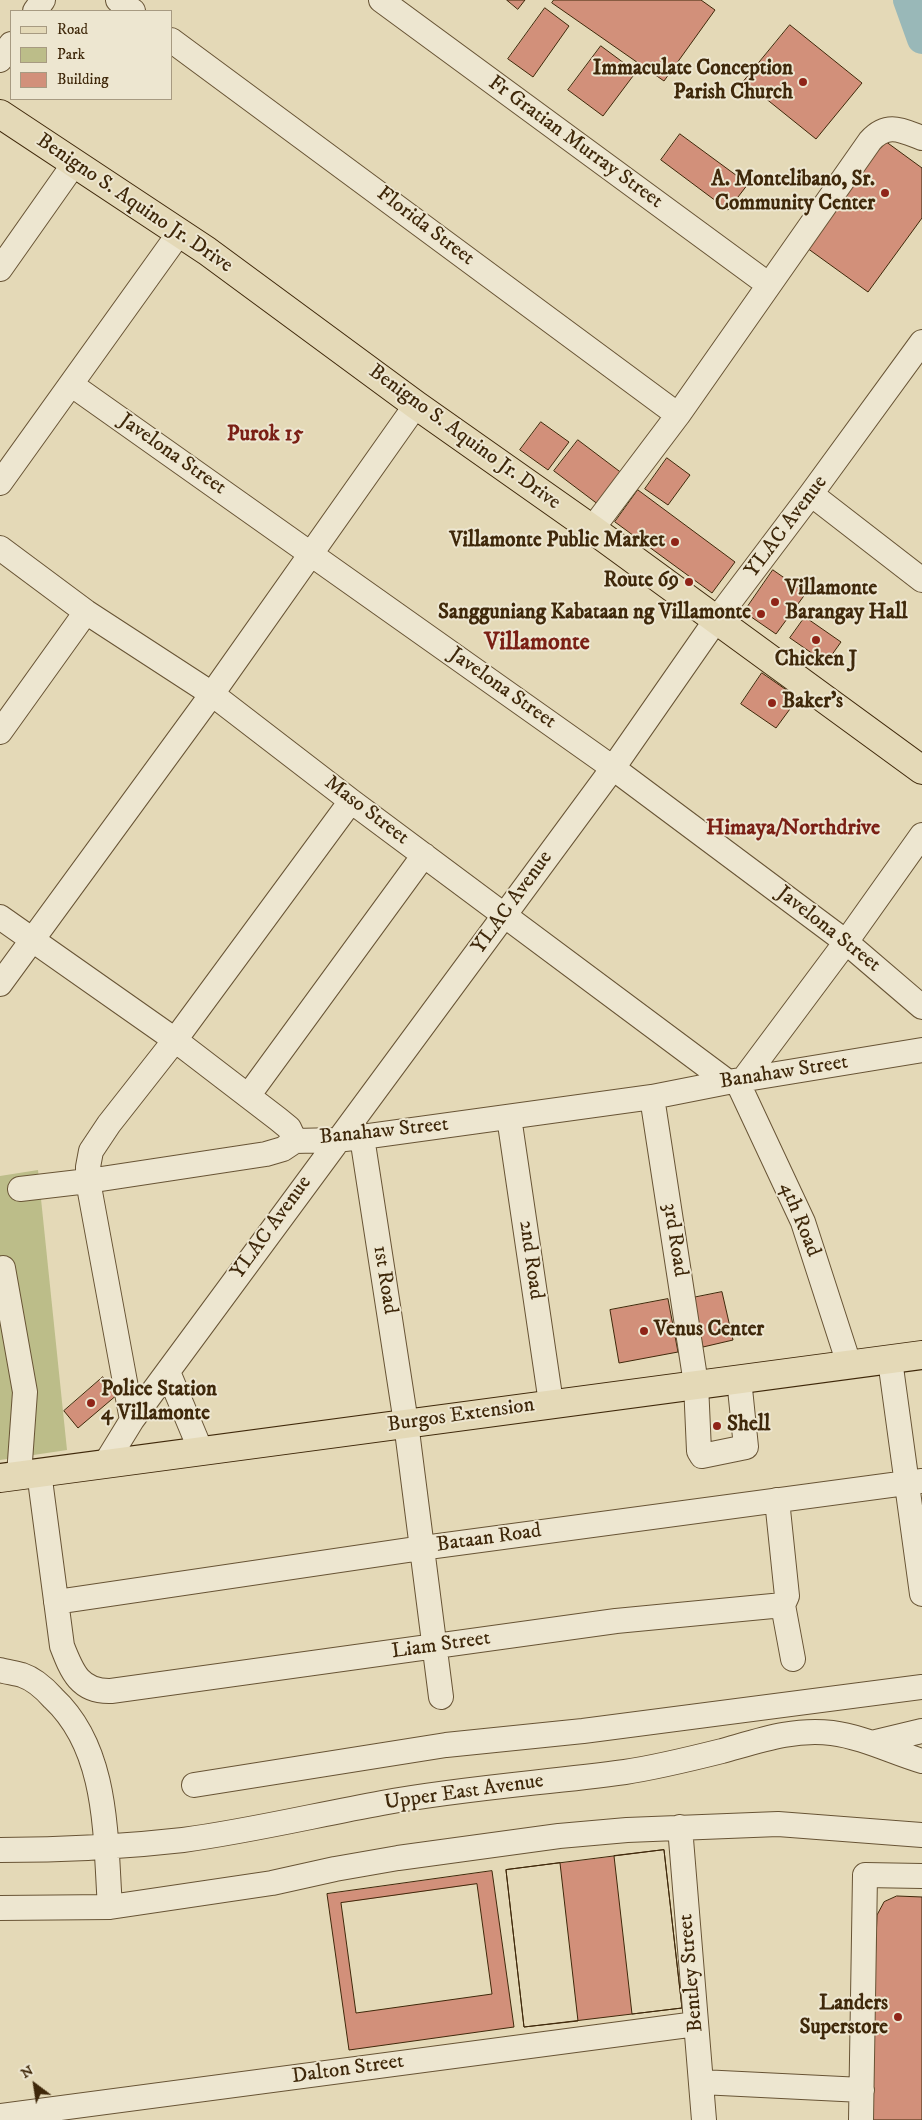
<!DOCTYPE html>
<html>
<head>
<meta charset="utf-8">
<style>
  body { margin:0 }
  #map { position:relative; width:922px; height:2120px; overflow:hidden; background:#e4d9b7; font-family:"IM FELL DW Pica",serif }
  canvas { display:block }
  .legend { position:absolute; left:10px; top:10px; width:162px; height:90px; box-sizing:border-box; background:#ede6d0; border:1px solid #a79a81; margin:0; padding:6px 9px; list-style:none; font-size:15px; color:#3f280a }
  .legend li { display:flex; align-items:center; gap:10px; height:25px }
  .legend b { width:25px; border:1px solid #a79a81 }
  .north { position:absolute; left:10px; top:2060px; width:50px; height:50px; -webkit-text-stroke:4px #ede6d0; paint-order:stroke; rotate:329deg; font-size:14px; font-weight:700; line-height:20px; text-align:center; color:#3f280a }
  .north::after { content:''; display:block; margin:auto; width:18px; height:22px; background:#3f280a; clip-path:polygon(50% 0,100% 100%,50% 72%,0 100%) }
</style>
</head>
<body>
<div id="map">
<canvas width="922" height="2120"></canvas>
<ul class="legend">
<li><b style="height:6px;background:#e4d9b7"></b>Road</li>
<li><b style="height:14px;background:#bcbd89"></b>Park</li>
<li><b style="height:14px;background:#d2907a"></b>Building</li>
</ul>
<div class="north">N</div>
</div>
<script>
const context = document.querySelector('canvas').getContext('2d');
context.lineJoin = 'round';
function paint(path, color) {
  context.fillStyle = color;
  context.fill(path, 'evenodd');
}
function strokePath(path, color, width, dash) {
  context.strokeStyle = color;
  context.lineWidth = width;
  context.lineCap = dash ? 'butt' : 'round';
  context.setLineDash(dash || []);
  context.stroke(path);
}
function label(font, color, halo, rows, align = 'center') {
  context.font = font + ' "IM FELL DW Pica",serif';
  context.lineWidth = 4;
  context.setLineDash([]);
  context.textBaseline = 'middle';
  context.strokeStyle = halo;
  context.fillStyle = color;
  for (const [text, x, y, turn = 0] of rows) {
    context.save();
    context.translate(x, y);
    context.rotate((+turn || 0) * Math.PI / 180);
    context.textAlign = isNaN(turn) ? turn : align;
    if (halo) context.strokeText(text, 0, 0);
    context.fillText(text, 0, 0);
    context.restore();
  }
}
paint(new Path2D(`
  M38,1170l29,280 -67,10v-284z`), '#bcbd89');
strokePath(new Path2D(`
  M908,0l14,39`), '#99b8b8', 30);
const building = new Path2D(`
  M507,0h18l-7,9z
  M554,0h147l14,10 -51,71 -112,-78z
  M545,8l24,18 -36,51 -25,-18z
  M790,25l72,58 -46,56 -72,-58z
  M601,46l35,26 -33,44 -35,-26z
  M680,134l68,50 -20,26 -67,-50z
  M885,141l37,27v50l-54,74 -61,-44z
  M541,422l28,20 -21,28 -28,-20z
  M578,440l45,34 -24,31 -45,-34z
  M667,458l23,17 -22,30 -23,-16z
  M638,490l97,72 -23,31 -97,-71z
  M773,570l33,23 -30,41 -32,-22z
  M805,617l36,25 -15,21 -36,-25z
  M762,673l36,25 -22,30 -35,-24z
  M722,1292l11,48 -30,7 -11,-49z
  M668,1299l10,53 -59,11 -9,-53z
  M103,1377l15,17 -40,34 -14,-17z
  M664,1850l18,158 -50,6 -18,-158z
  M664,1850l18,158 -158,19 -18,-157z
  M560,1863l18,158 -54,6 -18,-157z
  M492,1871l22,156 -165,23 -22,-156z
  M477,1884l15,110 -136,19 -15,-110z
  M897,1896l25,1v223h-53l8,-205 7,-13z`);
paint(building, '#d2907a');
strokePath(building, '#3f280a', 1);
const minor = new Path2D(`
  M118,0l15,11
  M381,0l388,285
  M35,11l8,-11
  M171,40l507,375
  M0,60l11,-16
  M0,269l74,-105
  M72,385l541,383 233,174 76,65
  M0,483l180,-251
  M811,494l111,86
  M592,529l86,-114 192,-274c17,-19 31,-11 52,-3
  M0,548l86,64 126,82 139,107 377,281
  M0,732l86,-120
  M0,917l175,123 103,79 11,9 6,13
  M0,984l212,-290 204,-289
  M743,1080l103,-138 76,-107
  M737,1081l66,141 46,142
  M248,1096l176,-241
  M652,1097l44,287 3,67 3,5 44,-9 -7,-68
  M509,1117l42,286
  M362,1137l44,286 35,274
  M20,1189l68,-8v-14l3,-16 18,-27 66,-84 176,-239
  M3,1268l22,124 -6,83
  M890,1360l32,234
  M168,1372l33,79
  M132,1420l-44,-239 178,-27 17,-5 12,-8 41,-1 26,-3 290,-40 76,-15 194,-32
  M105,1464l27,-44 481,-652 103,-148 95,-126 111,-152
  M39,1472l23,174c10,26 18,46 49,45l505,-70 167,-16 4,-9 -10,-96
  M56,1602l366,-54 500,-67
  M783,1605l10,54
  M0,1670c7,2 15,3 22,5 12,4 23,14 31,23 56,52 52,139 57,209
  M872,1743l50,-12
  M194,1785l252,-40 137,-14 339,-44
  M680,1827l24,293
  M0,1850c61,0 122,-3 183,-10 67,-9 133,-25 199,-37 81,-15 162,-20 243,-31 33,-5 65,-13 97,-21 36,-10 72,-23 110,-18 31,4 60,19 90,28
  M0,1908l110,-1 162,-24 63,-14 63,-11 161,-22 68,-6 151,-6 144,11
  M701,2082l161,8
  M0,2116l696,-92
  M861,2120l4,-245 57,1`);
const major = new Path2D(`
  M0,114l207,137 209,154 176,124 330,241
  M0,1478l922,-123`);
strokePath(minor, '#685435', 26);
strokePath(major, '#3f280a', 30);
strokePath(minor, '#ede6d0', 24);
strokePath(major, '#e4d9b7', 28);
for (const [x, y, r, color] of [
  [803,82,5,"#8f2418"],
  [885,193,5,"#8f2418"],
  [675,542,5,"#8f2418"],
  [689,582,5,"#8f2418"],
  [775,602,5,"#8f2418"],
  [761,614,5,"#8f2418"],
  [816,640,5,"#8f2418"],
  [772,703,5,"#8f2418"],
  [644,1331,5,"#8f2418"],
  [91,1403,5,"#8f2418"],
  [717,1426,5,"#8f2418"],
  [898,2017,5,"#8f2418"]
]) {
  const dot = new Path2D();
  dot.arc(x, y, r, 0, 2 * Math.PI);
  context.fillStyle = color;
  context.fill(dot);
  strokePath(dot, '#ede6d0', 2);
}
label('bold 21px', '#3f280a', '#ede6d0', [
  ["Immaculate Conception",793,70],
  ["Parish Church",793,94],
  ["A. Montelibano, Sr.",875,181],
  ["Community Center",875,205],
  ["Villamonte Public Market",665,542],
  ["Route 69",679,582],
  ["Villamonte",785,590,"left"],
  ["Barangay Hall",785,614,"left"],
  ["Sangguniang Kabataan ng Villamonte",751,614],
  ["Chicken J",816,661,"center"],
  ["Baker's",782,703,"left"],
  ["Venus Center",654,1331,"left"],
  ["Police Station",101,1391,"left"],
  ["4 Villamonte",101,1415,"left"],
  ["Shell",727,1426,"left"],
  ["Landers",888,2005],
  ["Superstore",888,2029]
], 'right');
label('21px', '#3f280a', '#ede6d0', [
  ["Fr Gratian Murray Street",575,143,36],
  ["Benigno S. Aquino Jr. Drive",134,204,34],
  ["Florida Street",425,227,37],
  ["Benigno S. Aquino Jr. Drive",464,438,36],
  ["Javelona Street",172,455,35],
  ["YLAC Avenue",787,527,-53],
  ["Javelona Street",502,689,35],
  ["Maso Street",366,811,37],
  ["YLAC Avenue",513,903,-54],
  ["Javelona Street",828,930,38],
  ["Banahaw Street",784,1073,-9],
  ["Banahaw Street",384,1132,-6],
  ["4th Road",799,1220,68],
  ["YLAC Avenue",272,1228,-54],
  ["3rd Road",674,1240,81],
  ["2nd Road",530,1260,82],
  ["1st Road",384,1280,81],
  ["Burgos Extension",461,1416,-8],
  ["Bataan Road",489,1539,-8],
  ["Liam Street",441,1646,-8],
  ["Upper East Avenue",464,1793,-8],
  ["Bentley Street",692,1973,-95],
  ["Dalton Street",348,2070,-8]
]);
label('bold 22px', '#7a1f14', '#ede6d0', [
  ["Purok 15",265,435],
  ["Himaya/Northdrive",793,829]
]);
label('bold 24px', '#7a1f14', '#ede6d0', [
  ["Villamonte",537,644]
]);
</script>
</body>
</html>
